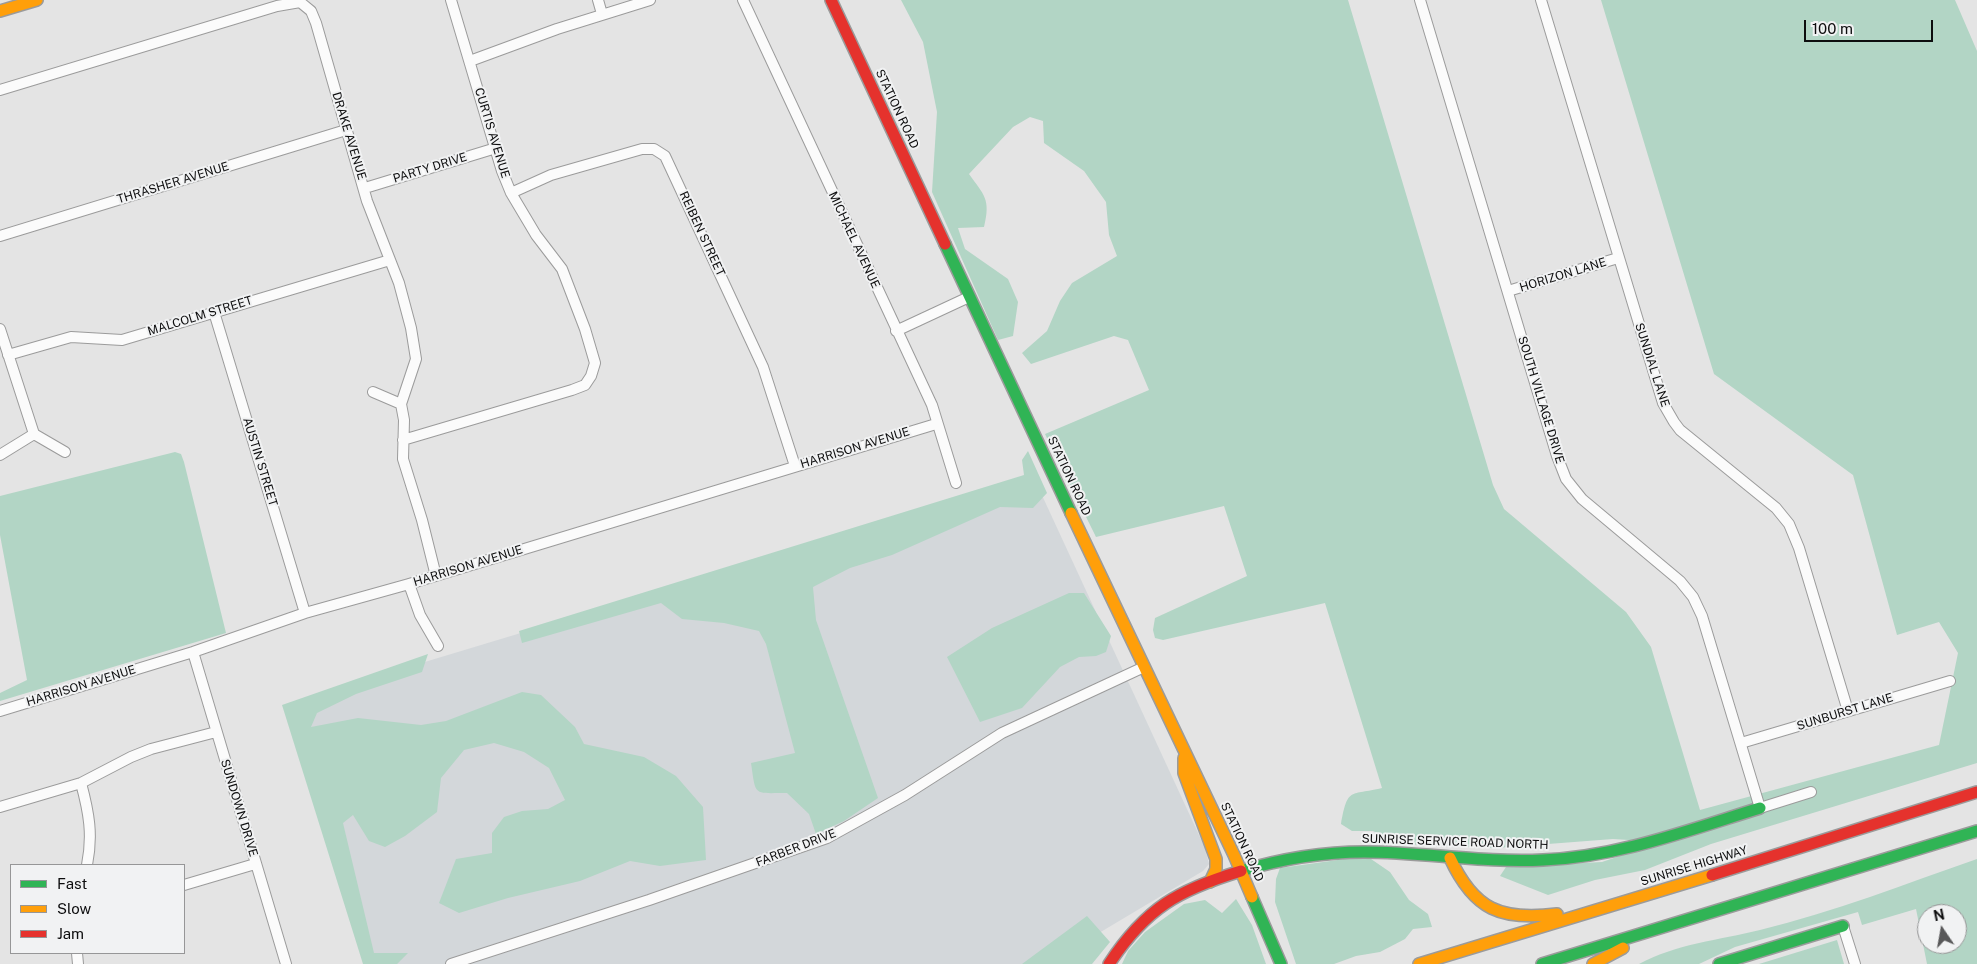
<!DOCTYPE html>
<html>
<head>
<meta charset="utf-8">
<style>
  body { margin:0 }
  #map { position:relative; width:1977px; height:964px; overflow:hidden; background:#e4e4e4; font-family:"Public Sans",sans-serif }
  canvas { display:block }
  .legend { position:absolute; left:10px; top:864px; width:175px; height:90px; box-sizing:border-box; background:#f1f2f3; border:1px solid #969697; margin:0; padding:6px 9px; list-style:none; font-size:15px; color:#0d0d0e }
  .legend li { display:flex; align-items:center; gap:10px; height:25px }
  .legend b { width:25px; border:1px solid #969697 }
  .north { position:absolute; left:1917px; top:904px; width:50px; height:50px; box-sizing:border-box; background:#f1f2f3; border:1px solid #969697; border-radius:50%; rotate:348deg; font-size:14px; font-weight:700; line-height:20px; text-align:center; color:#0d0d0e }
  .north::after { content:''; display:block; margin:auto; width:18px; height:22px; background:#585859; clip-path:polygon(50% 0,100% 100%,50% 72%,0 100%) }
  .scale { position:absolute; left:1804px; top:20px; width:129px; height:22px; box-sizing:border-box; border:2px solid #0d0d0e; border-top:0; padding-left:6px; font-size:15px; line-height:18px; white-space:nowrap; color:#0d0d0e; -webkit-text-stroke:4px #f1f2f3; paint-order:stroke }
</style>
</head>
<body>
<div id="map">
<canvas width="1977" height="964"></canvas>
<ul class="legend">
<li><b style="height:6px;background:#30b455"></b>Fast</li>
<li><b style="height:6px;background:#ff9f0a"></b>Slow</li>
<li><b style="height:6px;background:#e5322d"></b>Jam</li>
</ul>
<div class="north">N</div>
<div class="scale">100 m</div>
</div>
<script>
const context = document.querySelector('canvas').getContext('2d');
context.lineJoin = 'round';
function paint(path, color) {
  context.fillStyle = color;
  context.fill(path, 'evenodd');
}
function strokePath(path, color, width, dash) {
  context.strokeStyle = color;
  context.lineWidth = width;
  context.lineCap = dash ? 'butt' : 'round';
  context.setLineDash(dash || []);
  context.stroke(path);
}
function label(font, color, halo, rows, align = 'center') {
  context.font = font + ' "Public Sans",sans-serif';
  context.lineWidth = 4;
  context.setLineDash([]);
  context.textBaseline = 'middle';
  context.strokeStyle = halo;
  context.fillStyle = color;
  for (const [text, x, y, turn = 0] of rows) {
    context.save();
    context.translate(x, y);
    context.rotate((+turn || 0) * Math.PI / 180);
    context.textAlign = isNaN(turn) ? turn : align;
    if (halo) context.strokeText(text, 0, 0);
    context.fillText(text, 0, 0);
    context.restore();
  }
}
paint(new Path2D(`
  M1034,478l171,370 4,16 -6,7 -156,93h-672l-86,-261z`), '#d3d7da');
paint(new Path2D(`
  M901,0h447l145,485 11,24 122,103 25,35 49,163 239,-65 19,-92 -19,-31 -42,13 -44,-160 -139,-101 -113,-374h354l22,51v712l-266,81 -66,26 -50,10 -47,15 -48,-19 6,-9 96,-5 59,-20 -48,-3 -117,9 -96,-4 -27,-13h-21l-11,-7c7,-38 9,-28 41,-36l-57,-185 -162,37 -8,-2 -2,-8 2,-12 92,-42 -23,-70 -128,31 -51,-103 104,-44 -21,-50 -14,-4 -83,28 -9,-11 25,-22 13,-30 12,-18 45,-27 -8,-21 -3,-33 -22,-31 -40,-28 -1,-22 -13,-4 -17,10 -44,47c15,21 22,25 15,53l-26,1 7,21 43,30 10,23 -5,34 -15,4 -66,-148 5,-80 -14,-70z
  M1028,451l19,42 -14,15 -33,-1 -108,48 -42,13 -37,19 3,33 62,178 -34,23 -28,13 -7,-20 -22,-21c-34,0 -31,4 -36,-30l44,-10 -29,-109 -7,-13 -35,-8 -42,-4 -21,-16 -139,40 -3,-12 505,-156 -2,-15z
  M175,452l6,2 3,8 42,171 -226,68v-8l27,-13 -27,-145v-39z
  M1069,593h15l27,43 -5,16 -10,4 -17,1 -19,10 -38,41 -42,14 -33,-65 45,-29z
  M428,654l-6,18 -66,22 -39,19 -6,14 47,-9 63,7 25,-4 76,-29 19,3 34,32 9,17 60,13 32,19 27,31 3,53 -46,6 -30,-5 -50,20 -72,17 -49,15 -20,-10 17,-44 36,-6v-20l12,-16 18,-6 26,-2 17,-9 -16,-32 -25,-16 -30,-9 -30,7 -23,28 -4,34 -32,24 -20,11 -16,-6 -16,-26 -10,8 31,130h34l-11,11h-34l-81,-259z
  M1345,859h26l19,13 19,28 19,14 4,13 -19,2 -8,10 -25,13 -24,4 -22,8h-38l-21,-62 1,-23 4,-11z
  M1977,859v105h-50l-11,-55 -54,16 -4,-13 -123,35 -36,17h-60c37,-20 80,-24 121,-34 74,-18 145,-46 217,-71zM1927,914h30v30h-30z
  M1236,899l16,26 14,39h-144l6,-13 17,-19 39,-28 21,-4 17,13z
  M1087,916l23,26 -18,22h-70z
  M1837,940l7,24h-85z`), '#b2d5c5');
const street = new Path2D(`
  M598,0l4,14
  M743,0l189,405 24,78
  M1420,0l137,456 9,23 16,20 98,82 13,16 9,19 58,192 51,-16
  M1541,0l122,403 11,19 6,8 96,78 13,16 10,24 49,163
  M470,61l87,-32 93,-29
  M0,90l277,-84 23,-4 11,9 5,12 51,178 32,82 12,45 5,31 -15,45 3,16 -1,39 19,61 14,56
  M365,188l131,-40
  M511,193l40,-18 91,-26h12l11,7 98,211 32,99
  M0,236l346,-106
  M1508,291l110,-33
  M214,312l91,301
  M0,329l34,105 31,18
  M896,331l73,-34
  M8,355l63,-18 51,3 268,-80
  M373,392l28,12
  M403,440l169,-50 13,-5 6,-9 4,-13 -10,-34 -23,-60 -26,-34 -25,-42 -9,-22 -51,-171
  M0,455l34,-21
  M409,584l11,31 18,31
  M193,652l93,312
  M0,711l193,-59 112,-39 104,-29 527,-160
  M1741,743l209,-62
  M81,783c8,30 12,52 6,82
  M0,807l81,-24 50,-26 20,-8 65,-17
  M184,885l71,-21
  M1843,926l12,38
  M77,953l1,11
  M451,964l198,-64 178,-62 78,-43 97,-62 142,-66`);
const fast = new Path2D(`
  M945,244l126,269
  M1241,871c40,-12 81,-19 123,-19 60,0 119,11 179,8 75,-3 146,-30 217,-52
  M1252,897l29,67
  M1542,964l435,-133
  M1719,964l124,-38`);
const slow = new Path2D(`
  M0,11l37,-11
  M1071,513l163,342 18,42
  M1184,758v15l32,86v10l-6,13
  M1450,858c24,52 51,63 107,56
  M1419,964l293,-89
  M1593,964l30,-16`);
const jam = new Path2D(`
  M831,0l114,244
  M1712,875l265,-83
  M1109,964c37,-56 69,-74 132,-93`);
strokePath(street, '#9b9b9b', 12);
strokePath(fast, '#9b9b9b', 14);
strokePath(slow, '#9b9b9b', 14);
strokePath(jam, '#9b9b9b', 14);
strokePath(street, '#fbfbfb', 10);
strokePath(fast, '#30b455', 11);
strokePath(slow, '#ff9f0a', 11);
strokePath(jam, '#e5322d', 11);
label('12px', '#0d0d0e', '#f1f2f3', [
  ["STATION ROAD",897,109,65],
  ["CURTIS AVENUE",492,133,73],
  ["DRAKE AVENUE",349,136,73],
  ["PARTY DRIVE",430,168,-17],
  ["THRASHER AVENUE",173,183,-17],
  ["REIBEN STREET",702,234,65],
  ["MICHAEL AVENUE",854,240,65],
  ["HORIZON LANE",1563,275,-17],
  ["MALCOLM STREET",200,316,-17],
  ["SUNDIAL LANE",1652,365,72],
  ["SOUTH VILLAGE DRIVE",1541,400,73],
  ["HARRISON AVENUE",855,448,-17],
  ["AUSTIN STREET",260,462,73],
  ["STATION ROAD",1069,476,65],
  ["HARRISON AVENUE",468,566,-17],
  ["HARRISON AVENUE",81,686,-17],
  ["SUNBURST LANE",1845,712,-17],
  ["SUNDOWN DRIVE",239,808,73],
  ["STATION ROAD",1242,842,65],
  ["SUNRISE SERVICE ROAD NORTH",1455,842,2],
  ["FARBER DRIVE",796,848,-21],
  ["SUNRISE HIGHWAY",1694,866,-17]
]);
</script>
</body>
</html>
